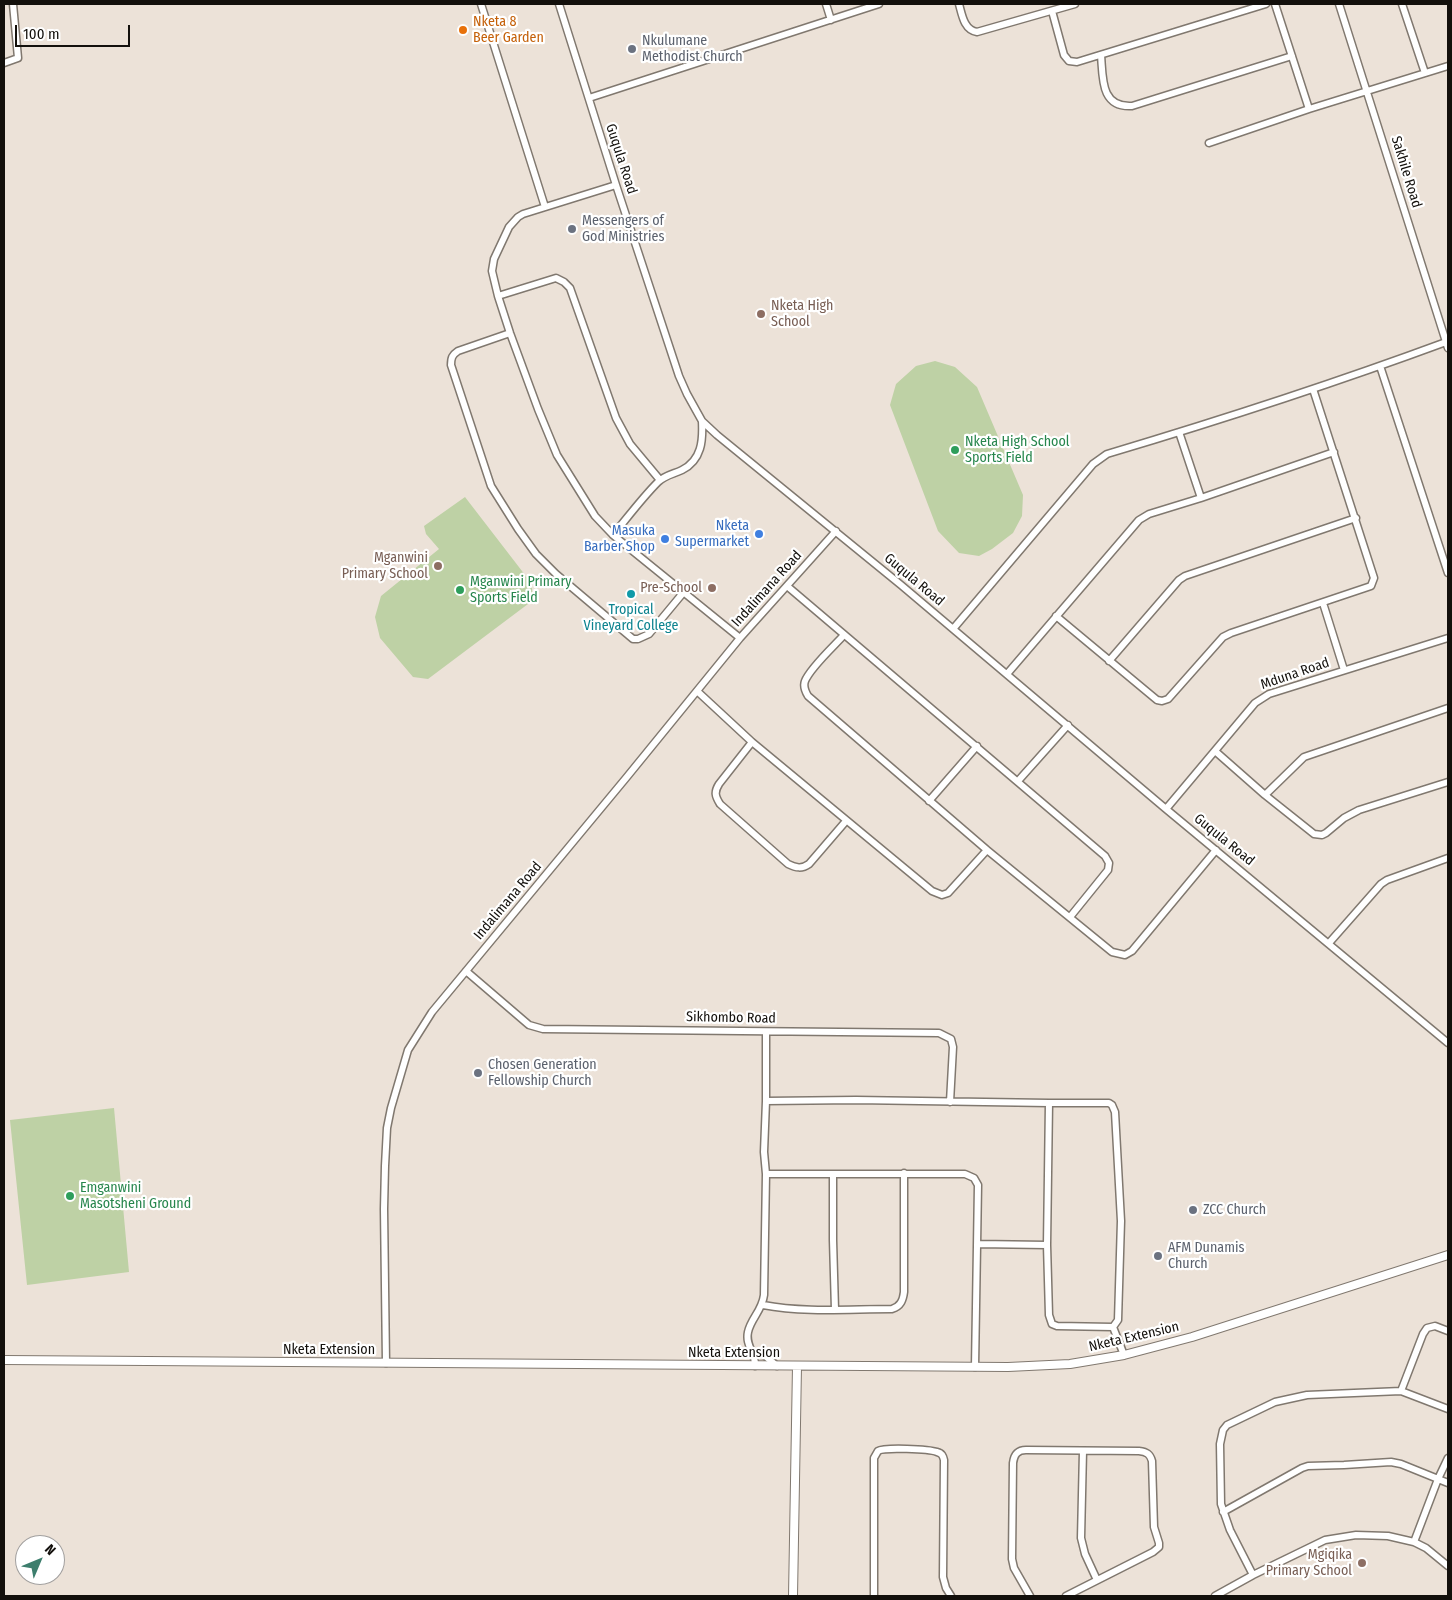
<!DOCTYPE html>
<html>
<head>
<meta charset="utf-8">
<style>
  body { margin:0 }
  #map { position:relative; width:1452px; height:1600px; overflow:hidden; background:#ece2d8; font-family:"Fira Sans Condensed",sans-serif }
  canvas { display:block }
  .frame { position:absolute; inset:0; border:5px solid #13100c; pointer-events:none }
  .north { position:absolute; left:15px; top:1535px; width:50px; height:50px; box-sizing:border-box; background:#fff; border:1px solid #a19f9e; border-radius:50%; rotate:45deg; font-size:14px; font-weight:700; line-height:20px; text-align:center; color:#13100c }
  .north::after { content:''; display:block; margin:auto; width:18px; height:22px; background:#3d7e6d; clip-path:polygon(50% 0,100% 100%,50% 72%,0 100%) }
  .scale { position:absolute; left:15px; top:25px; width:115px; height:22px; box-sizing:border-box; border:2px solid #13100c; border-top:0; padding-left:6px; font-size:15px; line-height:18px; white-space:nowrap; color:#13100c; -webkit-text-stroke:4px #fff; paint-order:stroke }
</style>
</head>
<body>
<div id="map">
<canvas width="1452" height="1600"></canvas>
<div class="frame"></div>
<div class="north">N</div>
<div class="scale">100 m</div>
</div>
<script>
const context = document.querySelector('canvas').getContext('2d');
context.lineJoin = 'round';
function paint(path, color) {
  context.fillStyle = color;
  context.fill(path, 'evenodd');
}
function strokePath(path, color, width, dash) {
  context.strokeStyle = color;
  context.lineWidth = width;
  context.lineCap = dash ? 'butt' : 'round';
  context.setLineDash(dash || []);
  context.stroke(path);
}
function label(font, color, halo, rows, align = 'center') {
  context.font = font + ' "Fira Sans Condensed",sans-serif';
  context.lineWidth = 4.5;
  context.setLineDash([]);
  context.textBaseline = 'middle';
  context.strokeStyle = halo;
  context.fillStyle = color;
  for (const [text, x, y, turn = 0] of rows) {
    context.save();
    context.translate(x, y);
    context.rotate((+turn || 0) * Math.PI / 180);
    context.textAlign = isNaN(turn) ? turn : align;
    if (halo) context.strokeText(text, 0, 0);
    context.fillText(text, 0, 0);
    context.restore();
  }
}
paint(new Path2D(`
  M935,361l20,6 22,20 46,108 -1,21 -9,17 -21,16 -13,7 -20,-3 -21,-22 -48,-126 6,-21 20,-18z
  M465,497l67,87v17l-104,78 -15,-2 -33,-39 -5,-21 6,-21 58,-47 -13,-15 -2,-8z
  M114,1108l15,164 -102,13 -17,-165z`), '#bed1a5');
const minor = new Path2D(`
  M481,4l64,203
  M559,4l57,181 63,191 8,18 15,27 15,14 184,150 265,224 282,234
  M826,4l5,16
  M959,4c3,11 5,26 18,28l98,-28
  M1275,4l34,105
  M1339,4l109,344
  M1402,4l23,69
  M1052,11l12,44 5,6 8,1 189,-58
  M1101,55c2,22 -1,53 31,51l160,-50
  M4,63l14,-5 -5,-54
  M589,98l290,-94
  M1209,143l100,-34 139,-43
  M616,185l-93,29 -5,3 -9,10 -15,32 -2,12 6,25 12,37 28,76 19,46 38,61 18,19 127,103
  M498,296l58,-18 8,4 6,6 46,130 14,26 30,36
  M510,333l-52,18c-6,4 -7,7 -7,14l40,121 27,43 18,25 20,20 77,65h5l11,-5 34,-41
  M1380,366l68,207
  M1179,432l22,66
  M613,535c15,-18 29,-37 45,-53 7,-7 16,-8 24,-12 20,-10 21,-30 20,-49
  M787,586l318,270 4,7 -1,7 -38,47
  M1323,603l21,67
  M1056,616l101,84 5,1 6,-2 55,-62 8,-4 140,-47 3,-8 -61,-189
  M953,629l140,-165 14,-10c114,-34 228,-71 339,-112
  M844,635c-10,11 -34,33 -39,46 -2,5 0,10 3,15l179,154 125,102 13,3 7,-4 84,-101
  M1109,661l70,-81 6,-4 171,-58
  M1007,674l132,-154 10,-6 52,-16 133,-46
  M697,691l55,51 180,149 10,4 6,-2 39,-43
  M752,742l-33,42c-5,8 -4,12 1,20l68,60c8,4 14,5 21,0l37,-43
  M1215,751l50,44 49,39 8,1 4,-2 18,-15 15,-8 89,-28
  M1018,781l50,-56
  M1265,795l39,-38 144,-49
  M929,801l48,-55
  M1166,809l89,-106 14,-9 179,-56
  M1329,943l52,-59 6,-4 61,-22
  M466,971l63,54 14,4 396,4 12,6 2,8 -3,55
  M766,1101l90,-1 193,3h60l3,2 3,7 6,109 -3,99 -5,7
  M1049,1103l-2,142 2,70 3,9 5,2 56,1
  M766,1174h199l9,4 4,7 -3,182
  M833,1174v66l2,70
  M978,1244l69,1
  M763,1305c42,8 86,4 129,4 9,-3 11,-9 12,-17v-119
  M1113,1327l11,28
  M754,1354l10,1 13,11
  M386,1363l-2,-154 1,-43 2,-38 4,-20 17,-58 24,-38 194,-234 114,-140 96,-107
  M755,1366c1,-13 -10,-20 -7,-34 3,-14 14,-21 16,-37l2,-121 -2,-22 2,-51v-69
  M1401,1391l22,-57 4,-6 8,-2 13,5
  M1083,1451l-2,87 4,16 12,26
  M1223,1512l79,-44 6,-2 36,-1 47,-3 10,2 47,19
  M1414,1542l24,-63 10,-21
  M1253,1575l-23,-45 -9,-26 -1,-60 3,-14 4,-5 48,-23 32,-7 94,-4 47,18
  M874,1596v-138l4,-7c6,-4 51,-2 59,1 5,1 6,4 7,8l-1,117 3,11 5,8
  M1030,1596l-16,-28 -2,-9 1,-96c1,-8 4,-13 13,-13l113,1c8,1 11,3 13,10l2,66 5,16v4l-6,5 -87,44
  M1215,1596l38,-21 72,-35 31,-5 32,1 26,6 12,6 22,18`);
const tertiary = new Path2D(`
  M4,1360l1004,7 62,-3 54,-9 68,-18 256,-82
  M793,1596l4,-230`);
strokePath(minor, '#80786f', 9);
strokePath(tertiary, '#80786f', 10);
strokePath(minor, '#fff', 6);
strokePath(tertiary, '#fff', 8);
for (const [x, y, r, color] of [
  [463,30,5,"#e8710a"],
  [632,49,5,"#6b7280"],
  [572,229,5,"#6b7280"],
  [761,314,5,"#8d6e63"],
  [955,450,5,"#2e9e5b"],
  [759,534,5,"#3f7fe0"],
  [665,539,5,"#3f7fe0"],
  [438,566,5,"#8d6e63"],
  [712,588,5,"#8d6e63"],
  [460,590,5,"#2e9e5b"],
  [631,594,5,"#0f9aa8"],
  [478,1073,5,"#6b7280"],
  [70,1196,5,"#2e9e5b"],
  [1193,1210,5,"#6b7280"],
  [1158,1256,5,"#6b7280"],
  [1362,1563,5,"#8d6e63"]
]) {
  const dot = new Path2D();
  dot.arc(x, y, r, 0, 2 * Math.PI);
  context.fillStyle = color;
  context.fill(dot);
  strokePath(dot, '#fff', 2);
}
label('14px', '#c56008', '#fff', [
  ["Nketa 8",473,22],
  ["Beer Garden",473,38]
], 'left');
label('14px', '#5b616d', '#fff', [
  ["Nkulumane",642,41],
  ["Methodist Church",642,57],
  ["Messengers of",582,221],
  ["God Ministries",582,237],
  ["Chosen Generation",488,1065],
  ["Fellowship Church",488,1081],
  ["ZCC Church",1203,1210],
  ["AFM Dunamis",1168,1248],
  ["Church",1168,1264]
], 'left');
label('14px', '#13100c', '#fff', [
  ["Guqula Road",621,159,72],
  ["Sakhile Road",1406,172,73],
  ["Guqula Road",914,580,40],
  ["Indalimana Road",767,589,-48],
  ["Mduna Road",1295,674,-19],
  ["Guqula Road",1224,840,39],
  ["Indalimana Road",508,901,-50],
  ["Sikhombo Road",731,1018,1],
  ["Nketa Extension",1134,1337,-13],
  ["Nketa Extension",329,1350],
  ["Nketa Extension",734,1353]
]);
label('14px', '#785e54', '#fff', [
  ["Nketa High",771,306,"left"],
  ["School",771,322,"left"],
  ["Mganwini",428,558],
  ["Primary School",428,574],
  ["Pre-School",702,588],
  ["Mgiqika",1352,1555],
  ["Primary School",1352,1571]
], 'right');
label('14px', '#27864d', '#fff', [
  ["Nketa High School",965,442],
  ["Sports Field",965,458],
  ["Mganwini Primary",470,582],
  ["Sports Field",470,598],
  ["Emganwini",80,1188],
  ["Masotsheni Ground",80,1204]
], 'left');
label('14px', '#366cbe', '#fff', [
  ["Nketa",749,526],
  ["Supermarket",749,542],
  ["Masuka",655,531],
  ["Barber Shop",655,547]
], 'right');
label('14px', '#0d838f', '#fff', [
  ["Tropical",631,610],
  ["Vineyard College",631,626]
]);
</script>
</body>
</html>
